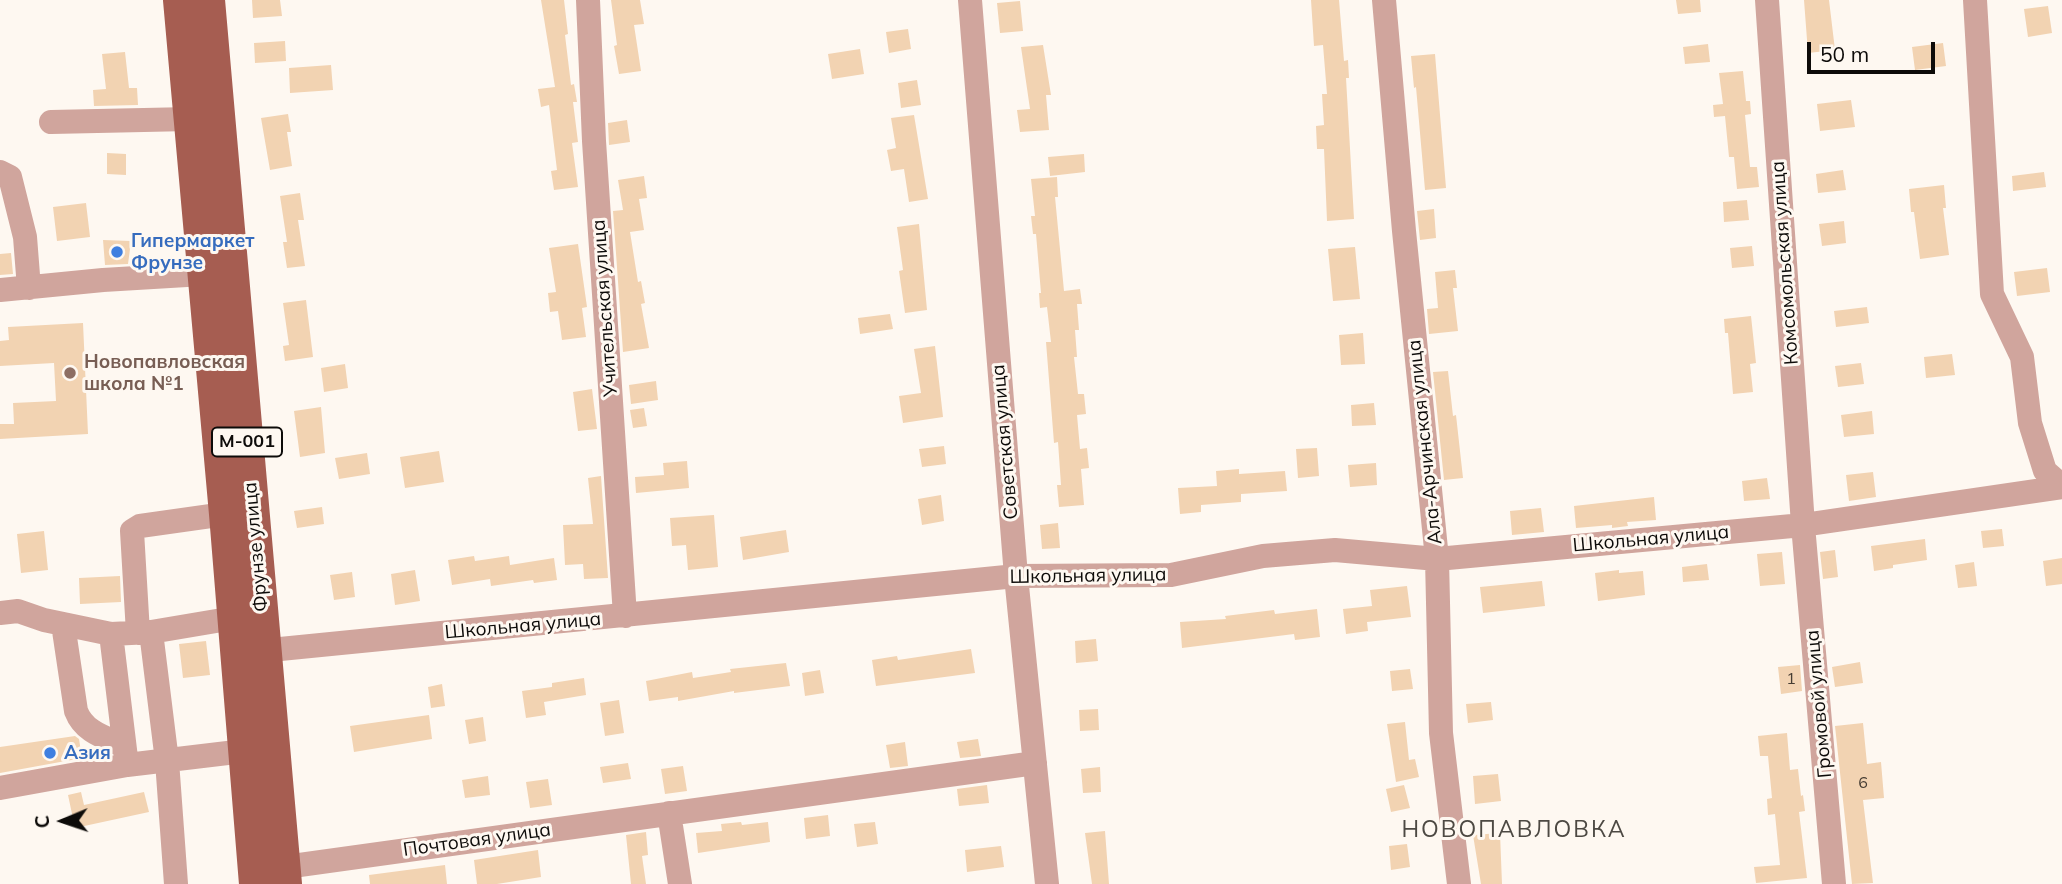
<!DOCTYPE html>
<html>
<head>
<meta charset="utf-8">
<style>
  body { margin:0 }
  #map { position:relative; width:2062px; height:884px; overflow:hidden; background:#fef8f1; font-family:Mulish,sans-serif }
  canvas { display:block }
  .north { position:absolute; left:28px; top:786px; width:70px; height:70px; -webkit-text-stroke:5px #fef8f1; paint-order:stroke; rotate:268deg; font-size:19px; font-weight:700; line-height:28px; text-align:center; color:#0d0b09 }
  .north::after { content:''; display:block; margin:auto; width:24px; height:32px; background:#0d0b09; clip-path:polygon(50% 0,100% 100%,50% 72%,0 100%) }
  .scale { position:absolute; left:1807px; top:42px; width:128px; height:32px; box-sizing:border-box; border:4px solid #0d0b09; border-top:0; padding-left:9px; font-size:21px; line-height:24px; white-space:nowrap; color:#0d0b09; -webkit-text-stroke:5px #fef8f1; paint-order:stroke }
</style>
</head>
<body>
<div id="map">
<canvas width="2062" height="884"></canvas>
<div class="north">С</div>
<div class="scale">50 m</div>
</div>
<script>
const context = document.querySelector('canvas').getContext('2d');
context.lineJoin = 'round';
function paint(path, color) {
  context.fillStyle = color;
  context.fill(path, 'evenodd');
}
function strokePath(path, color, width, dash) {
  context.strokeStyle = color;
  context.lineWidth = width;
  context.lineCap = dash ? 'butt' : 'round';
  context.setLineDash(dash || []);
  context.stroke(path);
}
function label(font, color, halo, rows, align = 'center') {
  context.font = font + ' Mulish,sans-serif';
  context.lineWidth = 6;
  context.setLineDash([]);
  context.textBaseline = 'middle';
  context.strokeStyle = halo;
  context.fillStyle = color;
  for (const [text, x, y, turn = 0] of rows) {
    context.save();
    context.translate(x, y);
    context.rotate((+turn || 0) * Math.PI / 180);
    context.textAlign = isNaN(turn) ? turn : align;
    if (halo) context.strokeText(text, 0, 0);
    context.fillText(text, 0, 0);
    context.restore();
  }
}
paint(new Path2D(`
  M252,0h28l2,16 -29,2z
  M541,0h23l4,34 -3,1 6,50 3,-1 3,18h-4l5,40 -6,1 6,44 -24,3 -3,-19 6,-1 -8,-65 -8,2 -3,-18 17,-2z
  M611,0h29l4,24 -10,1 7,46 -22,3 -5,-28 3,-1z
  M1311,0h28l5,61 4,-1 1,18h-3l8,141 -27,2 -3,-72h-7l-1,-23 8,-1 -2,-31h5l-4,-49 -9,1z
  M1676,0h24l1,12 -23,2z
  M1804,0h25l6,50 -27,3z
  M1020,1l3,30 -23,2 -3,-30z
  M2048,6l4,27 -24,4 -4,-28z
  M908,29l3,20 -22,4 -3,-21z
  M285,41l1,20 -31,2 -1,-20z
  M1943,43l3,23 -31,4 -3,-23z
  M1708,44l2,18 -25,2 -2,-17z
  M1043,45l8,50h-5l3,35 -29,2 -3,-22 13,-1 -9,-62z
  M860,49l4,25 -32,5 -4,-25z
  M125,52l4,36h8l1,17 -44,1 -1,-16 13,-1 -4,-35z
  M1435,54l11,134 -21,2 -9,-103 -2,1 -3,-32z
  M331,65l2,25 -43,3 -1,-25z
  M1743,71l3,30h4l1,13 -6,1 5,52h7l2,20 -22,2 -3,-32h-5l-4,-41 -11,1 -1,-12 10,-1 -4,-31z
  M917,80l4,25 -20,3 -3,-25z
  M1851,100l4,27 -35,4 -3,-27z
  M288,114l3,18h-4l5,34 -22,4 -9,-52z
  M914,115l14,84 -19,3 -5,-33 -13,2 -4,-21 9,-2 -5,-30z
  M627,120l3,22 -21,3 -1,-22z
  M107,153l19,1v21l-19,-1z
  M1084,154l1,18 -35,4 -2,-19z
  M1843,170l3,20 -28,3 -2,-19z
  M2044,172l2,15 -33,4 -1,-15z
  M644,176l3,22 -8,1 5,31 -14,2 8,50 3,-1 4,22 -4,1 8,44 -26,4 -10,-141 10,-1 -5,-30z
  M1057,177l1,20h-3l9,94 16,-2 2,15h-5l2,26h-4l2,27h-3l4,37h6l2,20 -9,1 3,34 7,-1 2,20 -8,1 3,36 -25,2 -2,-22h4l-3,-43 -4,1 -8,-101h5l-4,-35 -7,1 -1,-15h2l-5,-59h-3l-2,-18h4l-4,-37z
  M1944,185l2,23h-3l6,47 -29,4 -6,-47h-3l-2,-23z
  M300,193l4,27h-6l7,46 -18,2 -4,-26h4l-7,-46z
  M1747,200l2,20 -25,2 -1,-20z
  M86,203l4,34 -33,4 -4,-34z
  M1434,209l2,29 -16,2 -3,-29z
  M1844,221l2,22 -24,3 -3,-22z
  M919,224l8,86 -22,3 -6,-42 4,-1 -6,-43z
  M103,240l28,1 -3,23 -23,1z
  M578,244l9,63 -5,1 4,29 -24,3 -4,-29 -8,1 -2,-19 8,-1 -7,-44z
  M1752,246l2,20 -22,2 -2,-20z
  M1355,247l5,52 -27,2 -5,-52z
  M11,253l2,21 -13,1v-21z
  M2047,268l3,24 -33,4 -3,-24z
  M1455,270l2,18h-4l5,43 -29,3 -2,-25 11,-1 -3,-36z
  M306,300l7,57 -28,4 -2,-15 6,-1 -6,-42z
  M1867,307l2,16 -33,4 -2,-16z
  M890,314l3,15 -33,5 -2,-16z
  M1751,316l5,47 -6,1 3,28 -20,2 -5,-61h-3l-1,-14z
  M83,323l5,111 -88,5v-15h14l-1,-21 43,-2 -2,-38 -54,3v-25l9,-1 -1,-13z
  M1363,333l2,31 -24,1 -2,-30z
  M935,346l8,71 -40,6 -4,-27 22,-3 -7,-44z
  M1952,354l3,21 -29,3 -2,-21z
  M1861,363l3,21 -26,3 -3,-21z
  M345,364l3,24 -24,4 -3,-24z
  M1448,371l5,45 3,-1 7,63 -19,2 -11,-108z
  M656,381l2,19 -27,4 -2,-19z
  M592,389l5,40 -19,2 -5,-39z
  M1374,403l2,22 -24,1 -1,-21z
  M321,407l4,46 -25,4 -6,-46z
  M644,408l3,18 -14,2 -3,-18z
  M1872,411l2,23 -30,3 -3,-22z
  M944,446l2,18 -24,3 -3,-18z
  M1317,448l2,28 -21,2 -2,-29z
  M439,451l5,31 -39,6 -5,-31z
  M367,453l3,21 -31,5 -4,-21z
  M687,461l2,27 -53,5 -1,-16 29,-2 -1,-12z
  M1376,463l1,22 -27,2 -2,-22z
  M1239,469v5l46,-3 2,20 -46,3v8l-40,3v7l-21,2 -2,-26 39,-2 -1,-15z
  M1873,472l3,25 -27,4 -3,-26z
  M601,476l7,102 -24,1 -1,-15 -18,1 -2,-40 30,-1 -5,-46z
  M1767,478l3,21 -26,2 -2,-20z
  M941,495l3,26 -22,4 -4,-26z
  M1654,497l2,23 -29,2 1,4 -16,2v-3l-36,3 -2,-22z
  M322,507l2,17 -27,4 -3,-17z
  M1541,508l3,24 -32,3 -2,-24z
  M714,515l4,52 -30,3 -2,-25 -14,1 -2,-28z
  M1058,523l2,25 -18,1 -2,-24z
  M2002,529l2,17 -21,2 -2,-17z
  M786,530l3,22 -46,8 -3,-23z
  M44,531l4,39 -27,3 -4,-39z
  M1925,539l2,21 -34,5v3l-19,3 -3,-25z
  M1835,550l3,27 -15,2 -3,-27z
  M1782,552l3,32 -25,2 -3,-32z
  M474,556l1,5 34,-5 1,9 44,-7 3,22 -23,3 -1,-3 -42,6 -1,-7 -38,6 -4,-25z
  M2062,558v26l-16,2 -3,-25z
  M1974,562l3,24 -19,2 -3,-23z
  M1707,564l2,16 -26,2 -1,-15z
  M415,570l5,31 -25,4 -4,-31z
  M1619,570v3l24,-2 2,24 -47,6 -3,-28z
  M352,572l3,25 -21,3 -4,-25z
  M120,576l1,26 -41,2 -1,-26z
  M1542,581l3,25 -62,7 -3,-26z
  M1407,586l4,31 -44,5 1,9 -22,3 -3,-25 29,-3 -2,-16z
  M1317,609l3,28 -25,3 -1,-6 -112,14 -2,-26 46,-3 -1,-3 49,-6 1,4z
  M1096,639l2,22 -22,2 -1,-22z
  M206,641l4,34 -27,3 -4,-34z
  M971,649l4,24 -99,13 -4,-26 25,-4 1,4z
  M1860,662l3,21 -28,4 -3,-20z
  M786,663l4,23 -56,7v-2l-56,10v-4l-29,4 -3,-20 46,-9 1,6 38,-6 -1,-3z
  M1800,665l2,26 -21,3 -3,-27z
  M1410,669l3,20 -21,2 -2,-20z
  M820,670l4,23 -19,3 -3,-23z
  M584,678l2,17 -42,7 2,13 -20,3 -4,-27 30,-4v-4z
  M442,684l3,22 -14,2 -3,-21z
  M619,700l5,33 -19,3 -5,-33z
  M1491,702l2,18 -25,3 -2,-19z
  M1098,709l1,21 -19,1 -1,-21z
  M429,715l3,24 -78,13 -4,-26z
  M483,717l3,24 -17,3 -4,-24z
  M1405,722l4,38 6,-1 4,18 -23,5 -9,-58z
  M1863,723l4,41 14,-2 3,36 -21,2 10,83 -21,1 -17,-158z
  M1787,733l3,37 8,-1 3,27 2,-1 2,16 -6,1 8,66 -51,5 -2,-16 26,-2 -5,-51 -7,1 -1,-16 5,-1 -4,-42h-8l-2,-20z
  M75,736l4,3 3,19 -82,15v-26z
  M978,739l3,17 -21,2 -3,-16z
  M905,742l3,24 -18,2 -4,-23z
  M628,763l3,16 -28,4 -3,-16z
  M683,766l4,25 -22,3 -4,-25z
  M1100,767l1,25 -18,1 -2,-24z
  M1498,774l3,27 -26,3 -2,-28z
  M488,776l2,19 -25,3 -3,-18z
  M548,779l4,26 -22,3 -4,-26z
  M987,785l2,18 -30,3 -2,-17z
  M1404,785l6,23 -19,4 -5,-23z
  M81,792l3,13 60,-13 5,20 -74,16 -7,-33z
  M828,815l2,21 -24,3 -2,-21z
  M741,822l1,3 26,-3 2,20 -72,11 -2,-20 26,-2 -1,-7z
  M875,822l3,22 -21,3 -3,-23z
  M1105,831l4,53h-17l-7,-51z
  M646,832l2,23 -6,1 4,28h-15l-5,-49z
  M1500,833l2,51h-21l-8,-49z
  M1407,844l3,23 -19,3 -2,-24z
  M1001,846l3,21 -37,5 -2,-22z
  M538,850l3,27 -44,7h-20l-3,-24z
  M445,865l2,19h-77l-1,-9z`), '#f2d3b2');
strokePath(new Path2D(`
  M588,0l6,141 31,475
  M970,0l46,576 31,308
  M1384,0l20,231 33,328 4,174 18,151
  M1767,0l36,525 31,359
  M1975,0l17,294 30,63 8,66 15,48 17,15
  M51,122l139,-3
  M0,172l10,5 15,60 4,51
  M0,290l103,-10 117,-7
  M0,613l18,-2 26,9 67,14 40,-2 83,-14
  M63,624l13,87c8,21 28,26 48,35
  M151,632l16,129 9,123
  M138,633l-6,-102 8,-5 85,-12
  M111,634l15,124
  M250,652l766,-76 155,-1 92,-19 72,-6 102,9 366,-34 259,-38
  M0,788l127,-23 134,-16
  M669,813l11,71
  M285,867l750,-104`), '#d0a59d', 24);
strokePath(new Path2D(`
  M179,0l46,514 30,370
  M209,0l77,884`), '#a65d51', 32);
for (const [x, y, r, color] of [
  [117,252,7,"#3f7fe0"],
  [70,373,7,"#8d6e63"],
  [50,753,7,"#3f7fe0"]
]) {
  const dot = new Path2D();
  dot.arc(x, y, r, 0, 2 * Math.PI);
  context.fillStyle = color;
  context.fill(dot);
  strokePath(dot, '#fef8f1', 2.5);
}
label('16px', '#463d33', null, [
  ["1",1791,679],
  ["6",1863,783]
]);
for (const [x, y, w] of [
  [247,442,70]
]) {
  const box = new Path2D();
  box.roundRect(x - w / 2, y - 14.5, w, 29, 5);
  context.fillStyle = '#fef8f1';
  context.fill(box);
  strokePath(box, '#0d0b09', 2);
}
label('bold 18px', '#0d0b09', null, [
  ["M-001",247,442]
]);
label('bold 19px', '#366cbe', '#fef8f1', [
  ["Гипермаркет",131,241],
  ["Фрунзе",131,263],
  ["Азия",64,753]
], 'left');
label('19px', '#0d0b09', '#fef8f1', [
  ["Комсомольская улица",1785,263,-94],
  ["Учительская улица",605,308,-94],
  ["Советская улица",1005,442,-95],
  ["Ала-Арчинская улица",1425,442,-96],
  ["Школьная улица",1651,539,-5],
  ["Фрунзе улица",256,547,-95],
  ["Школьная улица",1088,576,-1],
  ["Школьная улица",523,626,-5],
  ["Громовой улица",1819,704,-95],
  ["Почтовая улица",477,840,-8]
]);
label('bold 19px', '#785e54', '#fef8f1', [
  ["Новопавловская",84,362],
  ["школа №1",84,384]
], 'left');
context.letterSpacing = '2px';
label('23px', '#4d4943', '#fef8f1', [
  ["НОВОПАВЛОВКА",1514,830]
]);
context.letterSpacing = '0px';
</script>
</body>
</html>
